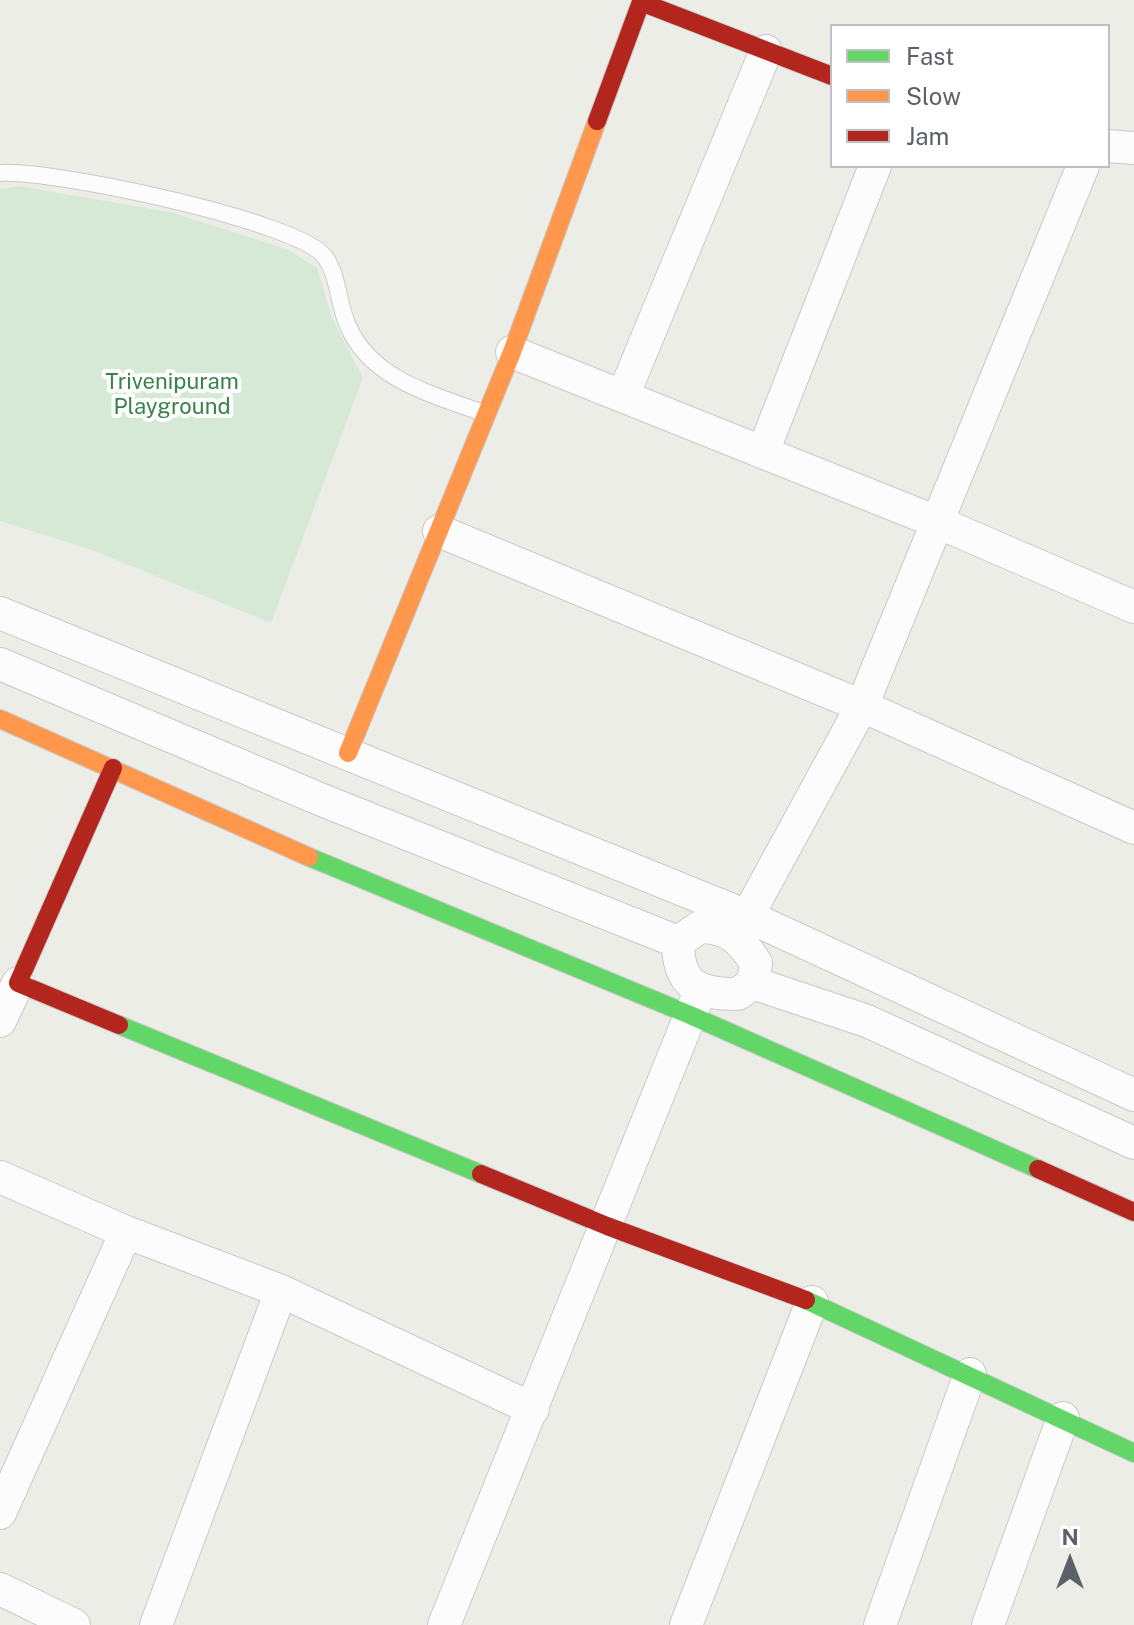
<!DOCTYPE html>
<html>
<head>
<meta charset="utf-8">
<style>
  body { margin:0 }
  #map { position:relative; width:1134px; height:1625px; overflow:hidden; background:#edede8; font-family:"Public Sans",sans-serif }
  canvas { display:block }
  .legend { position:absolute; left:830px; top:24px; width:280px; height:144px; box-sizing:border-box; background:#fff; border:2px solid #bebfc2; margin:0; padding:10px 14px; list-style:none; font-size:24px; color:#5d6066 }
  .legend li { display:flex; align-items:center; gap:16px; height:40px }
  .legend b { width:40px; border:2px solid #bebfc2 }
  .north { position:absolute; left:1030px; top:1521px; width:80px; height:80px; -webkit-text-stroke:6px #fff; paint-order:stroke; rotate:0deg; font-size:22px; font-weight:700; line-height:32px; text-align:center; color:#5d6066 }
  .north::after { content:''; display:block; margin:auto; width:28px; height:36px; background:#5d6066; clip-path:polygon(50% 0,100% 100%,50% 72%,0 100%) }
</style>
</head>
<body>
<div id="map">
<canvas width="1134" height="1625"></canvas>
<ul class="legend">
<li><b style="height:10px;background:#63d668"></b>Fast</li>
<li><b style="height:10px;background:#ff974d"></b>Slow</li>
<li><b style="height:10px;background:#b3261e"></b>Jam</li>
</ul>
<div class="north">N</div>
</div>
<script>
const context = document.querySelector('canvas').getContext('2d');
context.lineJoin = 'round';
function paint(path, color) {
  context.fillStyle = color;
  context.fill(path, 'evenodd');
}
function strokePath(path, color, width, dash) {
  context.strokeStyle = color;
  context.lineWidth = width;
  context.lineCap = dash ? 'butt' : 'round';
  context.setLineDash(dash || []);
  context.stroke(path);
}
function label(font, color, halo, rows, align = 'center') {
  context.font = font + ' "Public Sans",sans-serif';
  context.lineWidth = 8;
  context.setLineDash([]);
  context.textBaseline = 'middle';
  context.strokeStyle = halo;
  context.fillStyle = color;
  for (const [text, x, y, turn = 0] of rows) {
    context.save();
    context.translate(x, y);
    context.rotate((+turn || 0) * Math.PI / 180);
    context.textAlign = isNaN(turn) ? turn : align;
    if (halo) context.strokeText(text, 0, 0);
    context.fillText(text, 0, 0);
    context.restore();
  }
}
paint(new Path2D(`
  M18,186l152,26 117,37 30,19 15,50 31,60 -92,245 -179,-73 -92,-29v-332z`), '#d6e9d7');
const lane = new Path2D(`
  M0,173c50,-4 299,48 325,84 14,20 13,47 23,69 24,55 87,69 138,88`);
const street = new Path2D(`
  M1108,146l26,2
  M512,352l425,170 197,85
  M623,396l143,-345
  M763,452l112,-286
  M439,531l423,175 272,122
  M0,613l747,303 387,179
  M0,664l322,136 356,142
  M700,927c28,0 41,12 56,36l-3,20 -15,11c-40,0 -60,-8 -60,-52z
  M736,937l126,-231 221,-540
  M753,983l114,38 267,122
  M0,1021l18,-38
  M0,1177l126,55 155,59 252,118
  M0,1513l126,-281
  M0,1589l74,36
  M156,1625l125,-334
  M444,1625l256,-634
  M686,1625l126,-323
  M880,1625l90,-251
  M988,1625l75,-207`);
const fast = new Path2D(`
  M309,857l381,158 348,154
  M119,1025l362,149
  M806,1300l328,153`);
const slow = new Path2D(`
  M0,719l309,138
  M348,753l164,-401 85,-231`);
const jam = new Path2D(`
  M597,121l44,-119 191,74
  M113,768l-95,215 101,42
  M1038,1169l96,43
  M481,1174l126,52 199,74`);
strokePath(lane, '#c9cac8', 18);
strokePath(street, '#c9cac8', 34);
strokePath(fast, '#cacac9', 20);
strokePath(slow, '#cacac9', 20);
strokePath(jam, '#cacac9', 20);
strokePath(lane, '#fcfcfc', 16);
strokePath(street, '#fcfcfc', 32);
strokePath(fast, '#63d668', 18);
strokePath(slow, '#ff974d', 18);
strokePath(jam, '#b3261e', 18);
label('22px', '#378348', '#fff', [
  ["Trivenipuram",172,382],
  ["Playground",172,407]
]);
</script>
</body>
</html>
